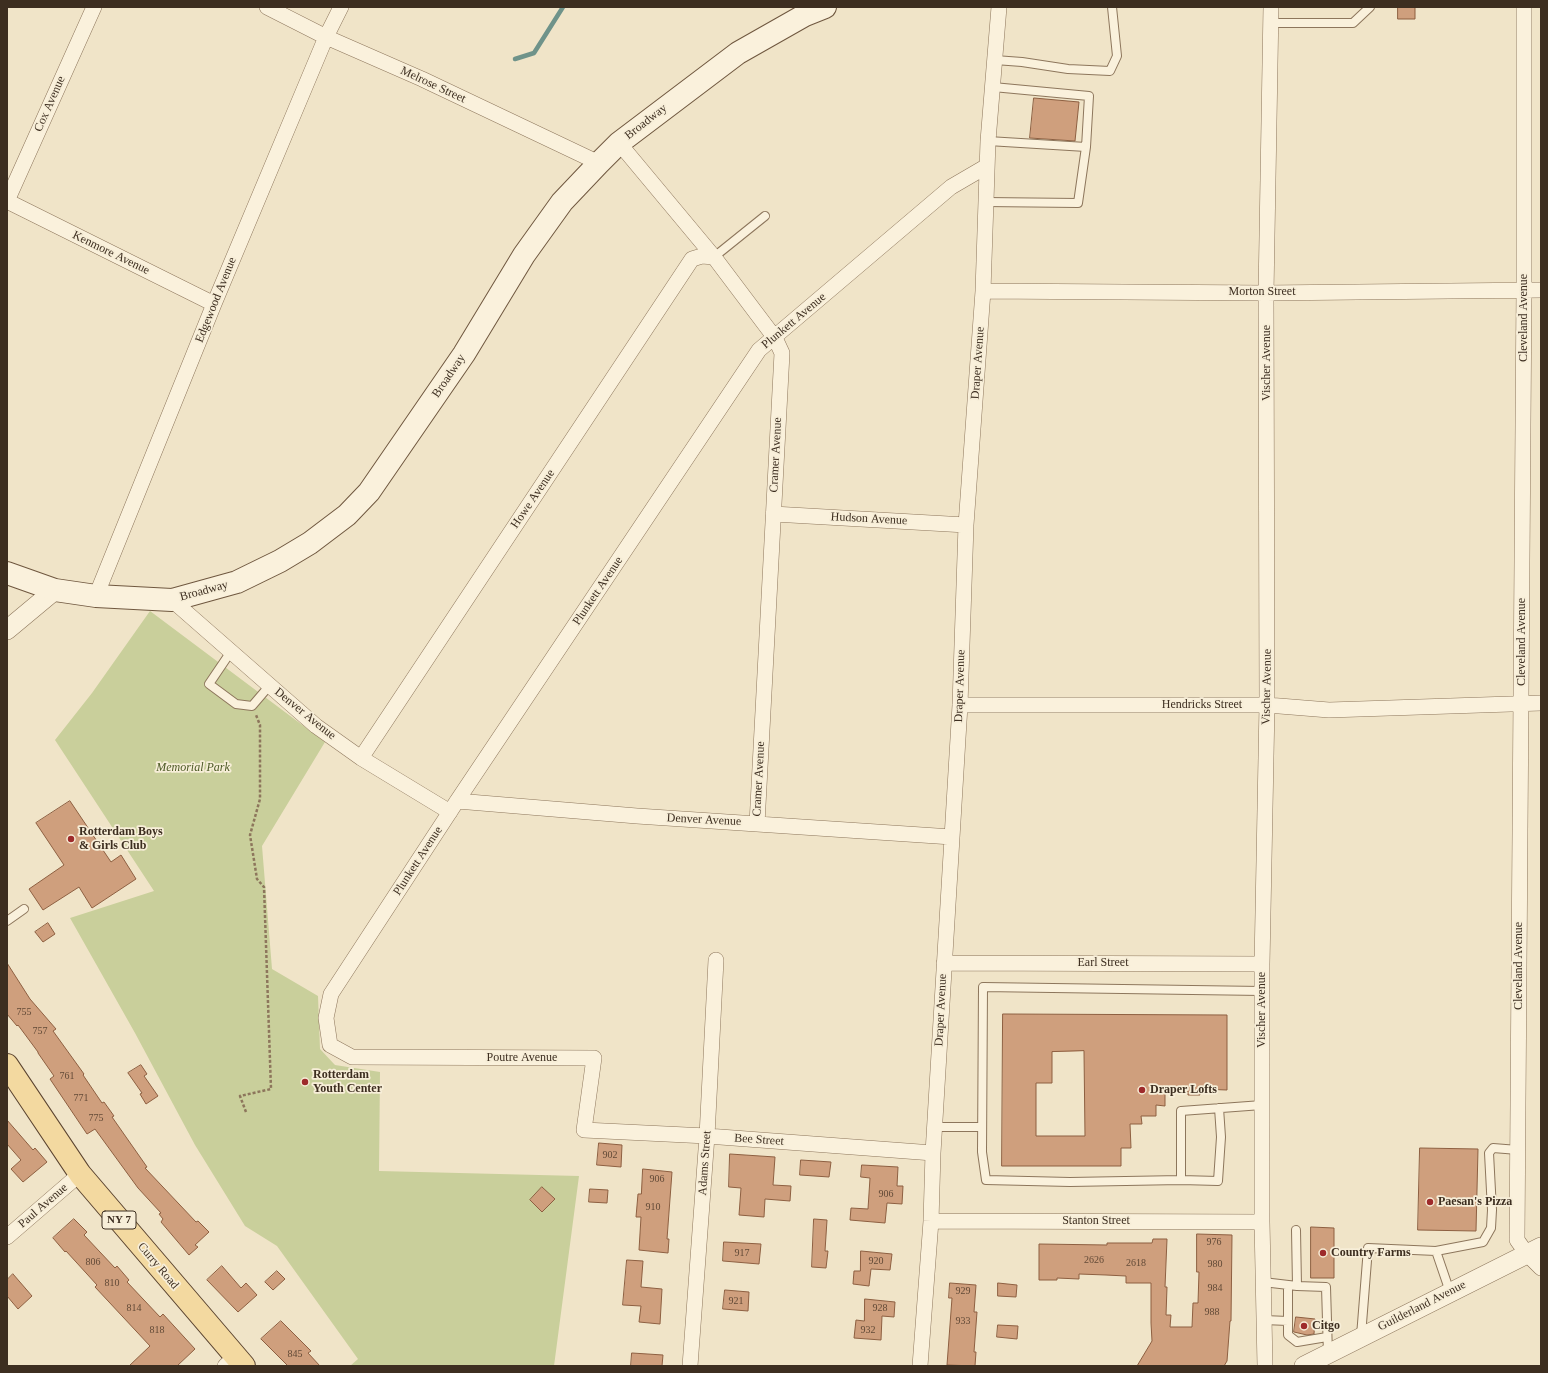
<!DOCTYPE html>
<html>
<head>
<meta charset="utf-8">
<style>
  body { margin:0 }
  #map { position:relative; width:1548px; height:1373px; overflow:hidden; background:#f0e4c8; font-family:"Times New Roman",serif }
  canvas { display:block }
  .frame { position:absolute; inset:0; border:8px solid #3d2e20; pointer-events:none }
</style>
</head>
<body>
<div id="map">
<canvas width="1548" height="1373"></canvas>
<div class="frame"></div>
</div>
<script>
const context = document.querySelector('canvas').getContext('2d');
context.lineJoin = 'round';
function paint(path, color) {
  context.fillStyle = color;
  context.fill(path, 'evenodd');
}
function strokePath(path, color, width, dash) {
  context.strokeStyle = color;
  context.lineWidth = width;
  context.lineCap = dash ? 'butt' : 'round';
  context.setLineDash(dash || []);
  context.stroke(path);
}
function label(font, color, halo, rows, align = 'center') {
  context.font = font + ' "Times New Roman",serif';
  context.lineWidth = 3.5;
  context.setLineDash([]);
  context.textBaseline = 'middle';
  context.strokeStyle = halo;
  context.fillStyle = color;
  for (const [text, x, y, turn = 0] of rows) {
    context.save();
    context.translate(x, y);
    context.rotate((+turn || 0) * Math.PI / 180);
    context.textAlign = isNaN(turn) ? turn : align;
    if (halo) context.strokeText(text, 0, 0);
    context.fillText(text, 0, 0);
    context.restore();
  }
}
paint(new Path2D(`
  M150,611l175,131 -63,104 10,123 46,27 2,53 15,16 45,7 -1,99 200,5 -25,190h-204l8,-7 -81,-113 -32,-20 -50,-81 -60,-112 -65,-115 84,-27 -99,-151 37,-47z`), '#c9cf9b');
strokePath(new Path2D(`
  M515,59l19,-6 29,-46`), '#6f938a', 4.5);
const building = new Path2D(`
  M1398,7h17v12h-17z
  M1034,98l45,4 -4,39 -45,-3z
  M70,801l41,61 10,-7 15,24 -44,29 -13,-21 -36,23 -14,-21 35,-24 -28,-42z
  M48,923l7,11 -12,8 -8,-10z
  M7,963l23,36 26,30 -3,2 31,43 -1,1 19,28 2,-1 10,14 -2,1 35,50 -2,1 51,54 2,-1 11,11 -14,13 3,2 -9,8 -28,-33 2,-3 -4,-5 2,-1 -23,-25 -43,-59 -8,5 -37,-55 4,-3 -16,-23v-1l-20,-27 -1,1 -10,-12z
  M1003,1014l224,1v75l-27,-1v6h-12v-4h-23v15l-9,-1v11h-15l1,8h-12l1,24h-10v18h-119zM1084,1051l1,85h-49v-53h16v-31z
  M141,1065l6,9 -3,2 14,20 -12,8 -6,-10 2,-1 -14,-20z
  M7,1120l26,30 2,-2 12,14 -24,20 -12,-13 10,-9 -14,-16z
  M599,1143l23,2 -1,22 -24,-2z
  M1420,1148l58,1 -2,82 -58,-1z
  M730,1154l45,3 -2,28 18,1 -1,15 -25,-2 -1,18 -25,-2 2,-27 -12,-1z
  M801,1160l30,2 -2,15 -29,-2z
  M862,1165l36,2 -1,19h6l-1,18 -15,-1 -2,20 -35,-3 1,-12 17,1 2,-31 -9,-1z
  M643,1169l29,3 -5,67h2l-1,14 -29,-3 2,-33h-5l2,-23h3z
  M542,1187l13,12 -13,13 -12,-12z
  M590,1189l18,1 -1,13 -18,-1z
  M74,1219l13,13 -3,3 31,33 2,-2 12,14 -2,2 33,35 3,-3 32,35 -18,17h-48l21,-20 -55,-59 2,-2 -31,-34 -1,1 -12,-14z
  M814,1219l13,1 -2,31h3l-2,17 -14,-1z
  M1311,1227l23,1v50h-23z
  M1197,1234l35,1 -1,86h-1l-3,40 -3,5h-87l15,-25 -1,-18v-40h-25v-7l-20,-1 -27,-1v5l-22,-1v2h-18v-36l68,1v-2h45l1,-4h14l-2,48h2l-1,28h5l-1,12h22l1,-24h5l1,-31h-2z
  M724,1242l37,2 -2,20 -36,-3z
  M861,1251l31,3 -2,16 -19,-1 -2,17 -16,-2 1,-13h6z
  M627,1260l16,1 -2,26 21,2 -2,35 -21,-2 2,-16 -18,-1z
  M222,1266l19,22 5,-5 11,12 -19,17 -31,-32z
  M277,1271l8,8 -12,11 -8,-8z
  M13,1274l19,22 -14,13 -11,-13v-16z
  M950,1283l26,2 -2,27h3l-3,40h2l-1,14 -28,-1 5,-67h-3z
  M998,1283l19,2 -1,12 -18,-1z
  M725,1290l24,2 -1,19 -25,-2z
  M865,1299l30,3 -1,15 -12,-1 -1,24 -27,-2 2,-18 8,1z
  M1296,1317l19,2 -1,15 -7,1 -13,-3z
  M281,1321l30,30 -3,2 12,13h-32l-27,-27z
  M998,1325l20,1 -1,13 -20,-2z
  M632,1353l31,2 -1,11h-31z`);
paint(building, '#cf9f7d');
strokePath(building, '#8d5f41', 1);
const service = new Path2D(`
  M1270,23h83l17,-16
  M995,60l27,2 46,7 42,2 7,-15 -5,-49
  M993,87l96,9 -3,51
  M985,202l93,1 8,-56 -98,-6
  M714,257l51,-41
  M232,650l-23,34 27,20 16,2 18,-21
  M7,921l17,-12
  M1262,1105l-81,6v69l-111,2 -84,-2 -4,-28 1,-165 279,4
  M934,1127h48
  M1181,1180l37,1 3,-44 -2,-29
  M1436,1251l47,-9 8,-14 1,-18 -3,-57 4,-5 25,2
  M1263,1282l34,4 -1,-56
  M1288,1285v50l9,7 30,-5
  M1297,1286l29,1 2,67
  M1264,1320l24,1
  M1361,1336l7,-88 68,3 14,41`);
const minor = new Path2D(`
  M267,7l59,30 96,42 177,84
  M1524,7v282l-7,951 10,14 14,14
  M619,143l95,114 61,81 7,15 -25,471
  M7,201l207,103
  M7,201l87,-194
  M983,291l283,2 275,-3
  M773,514l193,11
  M96,596l118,-292 112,-267 15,-30
  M172,600l144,126 45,32 89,54
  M960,705h307l62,5 212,-7
  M361,758l331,-499 10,-3 12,1
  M457,801l180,15 315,21
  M944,963l318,1
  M933,1153l-226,-17 -123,-6 10,-72 -242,-1 -22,-12 -4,-27 5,-24 126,-193 302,-451 192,-163 36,-21
  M931,1221l331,1
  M7,1237l73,-63
  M225,1366l10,-9
  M690,1366l17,-230 9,-176
  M920,1366l11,-145 2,-68 27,-448 6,-180 17,-234 5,-150 11,-134
  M1265,1366l-3,-144v-258l5,-259 -1,-412 5,-286`);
const tertiary = new Path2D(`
  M7,630l48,-40
  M1304,1366l237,-119`);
const secondary = new Path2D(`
  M7,573l48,17 41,6 76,4 65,-18 43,-21 30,-18 37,-28 22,-23 95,-138 60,-99 38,-53 37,-39 20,-20 119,-90 67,-38 20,-8`);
const primary = new Path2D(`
  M7,1065l73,109 164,192`);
strokePath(service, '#8d765c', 10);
strokePath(minor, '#8d765c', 16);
strokePath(tertiary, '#8d765c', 20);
strokePath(secondary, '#6f573f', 24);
strokePath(primary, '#5b4430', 24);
strokePath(new Path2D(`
  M246,1112l-6,-16 31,-7 -7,-202 -7,-8 -7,-44 10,-36v-74l-4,-10`), '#8d765c', 2.5, [3, 2]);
strokePath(service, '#faf1dc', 8);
strokePath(minor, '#faf1dc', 15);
strokePath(tertiary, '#faf1dc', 19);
strokePath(secondary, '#faf1dc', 22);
strokePath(primary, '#f3d9a0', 22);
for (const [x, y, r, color] of [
  [71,839,4,"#9e2a2b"],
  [305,1082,4,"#9e2a2b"],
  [1142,1090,4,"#9e2a2b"],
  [1430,1202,4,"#9e2a2b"],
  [1323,1253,4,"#9e2a2b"],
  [1304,1326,4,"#9e2a2b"]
]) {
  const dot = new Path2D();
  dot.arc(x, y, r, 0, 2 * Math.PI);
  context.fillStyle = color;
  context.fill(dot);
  strokePath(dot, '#f7eed8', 1.5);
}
label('10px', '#624a37', null, [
  ["755",24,1012],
  ["757",40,1031],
  ["761",67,1076],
  ["771",81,1098],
  ["775",96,1118],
  ["902",610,1155],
  ["906",657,1179],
  ["906",886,1194],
  ["910",653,1207],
  ["976",1214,1242],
  ["917",742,1253],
  ["2626",1094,1260],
  ["920",876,1261],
  ["806",93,1262],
  ["2618",1136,1263],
  ["980",1215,1264],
  ["810",112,1283],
  ["984",1215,1288],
  ["929",963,1291],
  ["921",736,1301],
  ["814",134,1308],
  ["928",880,1308],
  ["988",1212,1312],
  ["933",963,1321],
  ["818",157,1330],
  ["932",868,1330],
  ["845",295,1354]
]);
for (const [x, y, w] of [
  [119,1220,34]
]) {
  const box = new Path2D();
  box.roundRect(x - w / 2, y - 9, w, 18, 3);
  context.fillStyle = '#f7eed8';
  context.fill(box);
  strokePath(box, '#3d2e20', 1);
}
label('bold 11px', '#3d2e20', null, [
  ["NY 7",119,1220]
]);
label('12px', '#3d2e20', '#f7eed8', [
  ["Melrose Street",433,85,25],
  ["Cox Avenue",50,104,-66],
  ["Broadway",646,122,-38],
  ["Kenmore Avenue",111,253,26],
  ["Morton Street",1262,292],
  ["Edgewood Avenue",216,300,-68],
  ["Cleveland Avenue",1524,318,-90],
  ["Plunkett Avenue",794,321,-40],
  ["Draper Avenue",978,363,-86],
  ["Vischer Avenue",1267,363,-90],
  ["Broadway",449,376,-56],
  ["Cramer Avenue",776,455,-87],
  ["Howe Avenue",533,499,-56],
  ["Hudson Avenue",869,519,3],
  ["Broadway",204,591,-15],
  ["Plunkett Avenue",598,591,-56],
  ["Cleveland Avenue",1522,642,-90],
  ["Draper Avenue",960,686,-88],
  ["Vischer Avenue",1267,687,-89],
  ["Hendricks Street",1202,705],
  ["Denver Avenue",305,714,39],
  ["Cramer Avenue",759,779,-87],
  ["Denver Avenue",704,820,3],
  ["Plunkett Avenue",418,861,-57],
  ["Earl Street",1103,963],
  ["Cleveland Avenue",1519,966,-90],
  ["Draper Avenue",941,1010,-87],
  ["Vischer Avenue",1262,1010,-90],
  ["Poutre Avenue",522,1058],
  ["Bee Street",759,1140,4],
  ["Adams Street",705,1163,-86],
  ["Paul Avenue",43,1206,-41],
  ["Stanton Street",1096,1221],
  ["Curry Road",158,1266,50],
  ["Guilderland Avenue",1422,1306,-27]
]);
label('italic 12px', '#4d5a26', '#f7eed8', [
  ["Memorial Park",193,768]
]);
label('bold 12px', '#3d2e20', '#f7eed8', [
  ["Rotterdam Boys",79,832],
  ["& Girls Club",79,846],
  ["Rotterdam",313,1075],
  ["Youth Center",313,1089],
  ["Draper Lofts",1150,1090],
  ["Paesan's Pizza",1438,1202],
  ["Country Farms",1331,1253],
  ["Citgo",1312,1326]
], 'left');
</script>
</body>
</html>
